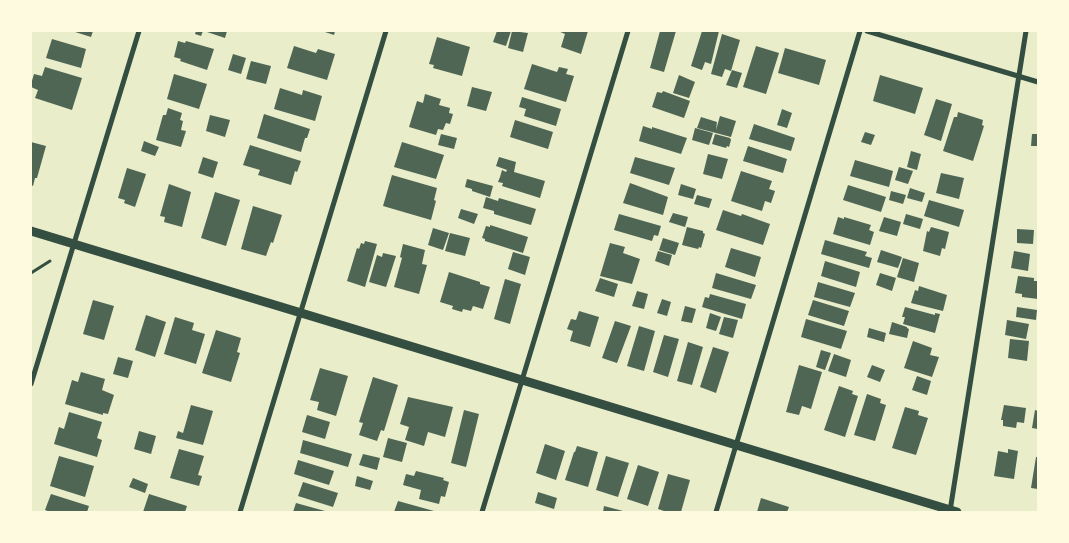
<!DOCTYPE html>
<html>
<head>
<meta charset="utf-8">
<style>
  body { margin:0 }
  #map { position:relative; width:1069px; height:543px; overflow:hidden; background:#e9edc9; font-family:"IBM Plex Sans",sans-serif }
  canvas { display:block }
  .frame { position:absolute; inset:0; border:32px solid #fefae0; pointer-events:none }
</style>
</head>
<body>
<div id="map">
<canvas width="1069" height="543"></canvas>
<div class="frame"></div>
</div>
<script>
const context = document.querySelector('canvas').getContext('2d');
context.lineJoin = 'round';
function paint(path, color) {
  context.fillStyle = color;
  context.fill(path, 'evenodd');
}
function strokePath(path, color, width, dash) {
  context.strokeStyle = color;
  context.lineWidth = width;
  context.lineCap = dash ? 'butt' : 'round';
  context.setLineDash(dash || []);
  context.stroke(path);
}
paint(new Path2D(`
  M72,31h21l-2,6z
  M196,31h7l-2,5 -6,-2z
  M204,31h23l-2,7z
  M322,31h13l-1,4z
  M497,31h14l-5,15 -13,-4z
  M512,31l16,2 -5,19 -15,-4z
  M558,31h30l-7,23 -20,-7 4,-13z
  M660,31h16l-12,41 -14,-4z
  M702,31h17l-8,33 -6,-2 -3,8 -11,-4z
  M722,34l18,6 -9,31 -6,-2 -3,8 -11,-3z
  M437,37l33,10 -8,29 -29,-8 1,-3 -5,-1z
  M52,39l34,10 -5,19 -35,-10z
  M178,41l7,2 1,-2 28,8 -7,21 -27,-9 1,-2 -7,-2z
  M294,46l22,7 2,-4 17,5 -8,26 -40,-12z
  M756,46l23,7 -13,41 -23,-7z
  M785,48l41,12 -7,25 -41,-12z
  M233,54l13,4 -5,16 -13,-4z
  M251,61l20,5 -5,18 -20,-5z
  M532,64l25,8 2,-5 9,2 -2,5 8,2 -8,26 -42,-13z
  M45,67l37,11 -10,32 -37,-12 3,-8 -7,-3v-3l3,-10 8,2z
  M732,70l10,3 -5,15 -11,-3z
  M174,74l33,10 -8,25 -32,-10z
  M679,75l16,7 -6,16 -16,-5z
  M880,75l43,13 -8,26 -42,-13z
  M472,87l20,5 -6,19 -19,-5z
  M280,88l22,7 1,-5 19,6 -7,25 -41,-12z
  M663,91l27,10 -6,17 -32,-11 5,-15 5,1z
  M425,94l16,5 -2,6 11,3 -1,5 4,1 -3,10 -4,-1 -3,7 -5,-1 -2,6 -27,-8 8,-26 6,2z
  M522,97l39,12 -5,17 -32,-10 2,-7 -7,-2z
  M936,99l16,5 -11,37 -17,-6z
  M168,108l14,5 -2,7 3,1 -2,9 5,1 -5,16 -25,-7 7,-25h3z
  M782,109l10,4 -5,15 -10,-3z
  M958,112l25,8 -1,5 2,1 -11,35 -30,-10 11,-34h3z
  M264,114l46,15 -3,9h-2l-4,14 -44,-14z
  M210,115l20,5 -5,17 -19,-6z
  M720,116l16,5 -5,16 -34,-9 4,-11 16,5 -1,8z
  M515,120l38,12 -5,17 -38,-12z
  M754,124l41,14 -4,13 -42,-12z
  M643,126l9,3v-2l35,11 -6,16 -42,-13z
  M695,128l18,5 -4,12 -17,-5z
  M865,132l10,3 -4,10 -10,-3z
  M441,134l16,4 -3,11 -16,-4z
  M715,134l15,4 1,2 -2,7 -2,-1 -1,2 -14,-4z
  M1032,134h6v12h-7z
  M144,141l15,6 -4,9 -14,-5z
  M31,142l15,4 -9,32h-2l-2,8 -2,-1z
  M402,142l42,13 -8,24 -42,-12z
  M250,145l51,16 -4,11 -2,-1 -4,14 -33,-10 2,-5 -17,-5z
  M748,146l39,13 -4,14 -40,-12z
  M911,151l10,3 -4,16 -10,-3z
  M708,154l20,5 -6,20 -19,-5z
  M203,157l15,5 -5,16 -15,-5z
  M499,157l17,5 -2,10 31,9 -5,17 -38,-12 1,-3 -5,-1 2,-5 2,-7 4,2 1,-2 -11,-4z
  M635,157l40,11 -6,17 -39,-12z
  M855,160l38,11 -4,16 -39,-11z
  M899,167l14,4 -5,13 -13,-4z
  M127,168l19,6 -11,33 -11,-4 1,-3 -7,-2z
  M741,171l31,10 -3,8 6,2 -4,12 -6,-2 -3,10 -31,-10z
  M941,173l23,5 -5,21 -23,-6z
  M392,175l45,13 -3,12 2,1 -5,19 -48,-14z
  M467,179l26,7 -3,11 -18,-6v-2l-7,-2z
  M630,183l38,14 -5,18 -40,-12z
  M169,184l22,8 -9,35 -18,-5 1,-5 -5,-1z
  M681,184l15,5 -3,10 -15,-4z
  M848,185l38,12 -5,15 -38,-12z
  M910,188l15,5 -3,9 -15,-4z
  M891,191l15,4 -3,9 -14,-4z
  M215,192l25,8 -14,46 -25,-8z
  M697,195l15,4 -3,9 -15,-4z
  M486,197l12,4 1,-3 37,11 -5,16 -37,-11v-3l-11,-3z
  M929,200l35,10 -5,17 -35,-11z
  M253,206l29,9 -9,28 -2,-1 -5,14 -25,-7z
  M461,209l17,5 -4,10 -16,-6z
  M723,210l18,6 1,-2 28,10 -7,21 -47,-15z
  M673,213l15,4 -3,10 -16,-5z
  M619,214l42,12 -3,10 -4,-1 -2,6 -38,-11z
  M906,214l17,5 -3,10 -17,-5z
  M838,217l6,2v-2l27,8 -2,5 5,2 -4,13 -37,-11z
  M884,217l17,5 -4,14 -18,-5z
  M490,225l38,12 -5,16 -38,-12v-2l-3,-1 4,-12 4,1z
  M687,227l16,4v2l2,1 -4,14 -2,-1 -1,2 -16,-4z
  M931,227l18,5 -4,17 -3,-1 -2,8 -17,-5 4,-20 2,1z
  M433,228l16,5 -6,17 -15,-5z
  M1017,229l17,1 -1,14 -16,-1z
  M450,233l20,5 -5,18 -20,-5z
  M663,238l16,5 -4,12 -16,-5z
  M825,240l42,12 -2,4 7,2 -3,10 -48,-14z
  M365,241l12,3 -12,43 -18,-6 10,-33 2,1 2,-6 3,1z
  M610,243l15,4 -2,6 17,6 -8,25 -32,-8z
  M403,244l22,6 -3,14 5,1 -8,29 -25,-7 8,-29 -2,-1z
  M731,248l30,9 -6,20 -30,-10z
  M881,250l21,7 -4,11 -21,-6z
  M658,251l14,4 -3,11 -14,-5z
  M1014,251l16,3 -2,17 -17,-3z
  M513,252l17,5 -5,18 -17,-6z
  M383,253l13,3 -10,31 -17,-5 8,-27 5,2z
  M903,258l16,5 -5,19 -17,-5z
  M825,261l35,11 -4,15 -35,-11z
  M449,272l31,10v2l10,3 -7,22 -10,-3 -2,5 -8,-2 -1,3 -10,-3 1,-3 -13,-4z
  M716,273l40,12 -5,14 -39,-11z
  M880,273l16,5 -4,13 -16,-6z
  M1018,276l16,2v3h4v18l-16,-2v-3l-7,-1z
  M600,278l18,6 -4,13 -19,-6z
  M505,279l16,5 -11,40 -16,-5z
  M818,282l37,11 -5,14 -36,-10z
  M919,286l28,9 -4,16 -32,-8 4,-13 3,1z
  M637,291l11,3 -4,15 -12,-3z
  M710,294l36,10 -4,15 -40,-12 3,-10 4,1z
  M662,299l9,3 -4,14 -10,-3z
  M93,300l21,6 -10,34 -21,-6z
  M813,300l36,11 -5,15 -36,-11z
  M685,306l11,3 -4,14 -11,-2z
  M905,307l30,8v-2l5,1 -5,19 -32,-9 2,-7h-3z
  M1017,307l20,3 -1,10 -20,-3z
  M579,311l20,6 -9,30 -20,-6 3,-10 -6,-2 4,-10 5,1z
  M710,313l11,4 -5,14 -10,-3z
  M146,315l20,7 -11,35 -20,-7z
  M175,317l19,6 -2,7 13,4 -9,30 -32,-10z
  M724,317l14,3 -5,18 -14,-4z
  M806,319l41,12 -6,18 -40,-12z
  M1007,320l22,4 -3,15 -21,-4z
  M615,321l16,5 -14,37 -15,-5z
  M892,322l15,5v1l2,1 -2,9 -18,-4z
  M639,326l16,5 -11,40 -17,-5z
  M869,328l17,5 -2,9 -17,-5z
  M216,330l25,8 -4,14 3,1 -9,29 -29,-9z
  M664,335l15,4 -11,38 -15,-5z
  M1010,339l19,2 -2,20 -19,-3z
  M913,341l19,7 -2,7 9,2 -7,20 -28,-9z
  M688,342l15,5 -11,38 -15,-4z
  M713,347l16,5 -13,41 -16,-6z
  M821,350l10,3 -6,17 -9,-3z
  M834,354l17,6 -5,17 -18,-6z
  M118,357l15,4 -5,17 -15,-4z
  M799,365l23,7 -11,37 -9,-3 -3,9 -13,-3z
  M872,365l13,5 -5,12 -13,-5z
  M320,368l28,8 -12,40 -19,-6 2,-8 -9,-2z
  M81,372l24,7 -3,11 12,5 -6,19 -5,-1v2l-38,-11 7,-24 6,2z
  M917,376l14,5 -4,14 -15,-5z
  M373,377l25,8 -14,46 -3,-1 -4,11 -18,-6 4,-12 -4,-1z
  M839,386l14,5 -1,3 6,2 -13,41 -21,-7z
  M867,394l14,5 -1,4 6,2 -11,36 -21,-6z
  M408,397l45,10 -8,30 -17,-5 -4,14 -19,-6 4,-13 -9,-3z
  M191,405l22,6 -10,34 -27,-7 2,-7 5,2z
  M1004,405l22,3 -2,15 -7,-1 -1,6 -13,-2v-6h-2z
  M905,407l14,4 -1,4 10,3 -12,37 -24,-7z
  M464,410l15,4 -13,53 -15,-4z
  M1035,410l3,1v18l-6,-1z
  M69,412l33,10 -5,16 5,2 -5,17 -43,-13 5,-17 5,2z
  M307,415l23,7 -5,17 -23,-7z
  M139,431l17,5 -5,18 -17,-5z
  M388,438l19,5 -5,19 -19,-5z
  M303,440l49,14 -4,13 -48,-14z
  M545,444l20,7 -9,29 -20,-7z
  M577,446l21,6 -10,35 -23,-7 9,-28h1z
  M179,449l25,7 -6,19 4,1 -3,10 -29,-8z
  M1008,449l10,2 -4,28 -20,-3 4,-25 10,2z
  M363,454l17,4 -3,12 -18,-5z
  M59,456l35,10 -9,31 -35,-11z
  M606,456l23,7 -11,34 -22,-7z
  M1036,457h2v32l-7,-1z
  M298,460l36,11 -5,14 -35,-11z
  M638,465l21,7 -11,34 -21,-7z
  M416,471l28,7 -1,2 6,2 -4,15 -4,-1 -2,8 -20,-5 2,-9 -18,-5 3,-11 8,2z
  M668,474l22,6 -9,32h-14l-9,-3z
  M357,476l16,5 -3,9 -15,-4z
  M133,478l15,6 -3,9 -16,-6z
  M303,482l35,11 -5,14 -35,-11z
  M538,492l19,6 -3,11 -19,-6z
  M51,494l38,12 -2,6h-37l-5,-2z
  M149,494l38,12 -2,6h-42z
  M761,498l28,9 -2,5h-30z
  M398,501l36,10v1h-40z
  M296,503l29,8v1h-32z
  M604,506l19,5v1h-20z`), '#4f6655');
strokePath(new Path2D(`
  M31,273l19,-12`), '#344e41', 3);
strokePath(new Path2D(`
  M867,31l171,51
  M31,384l108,-353
  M950,511l76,-480
  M240,512l146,-481
  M482,512l146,-481
  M716,512l144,-481`), '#344e41', 5);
strokePath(new Path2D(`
  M31,231l926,281`), '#344e41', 9);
</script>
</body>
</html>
